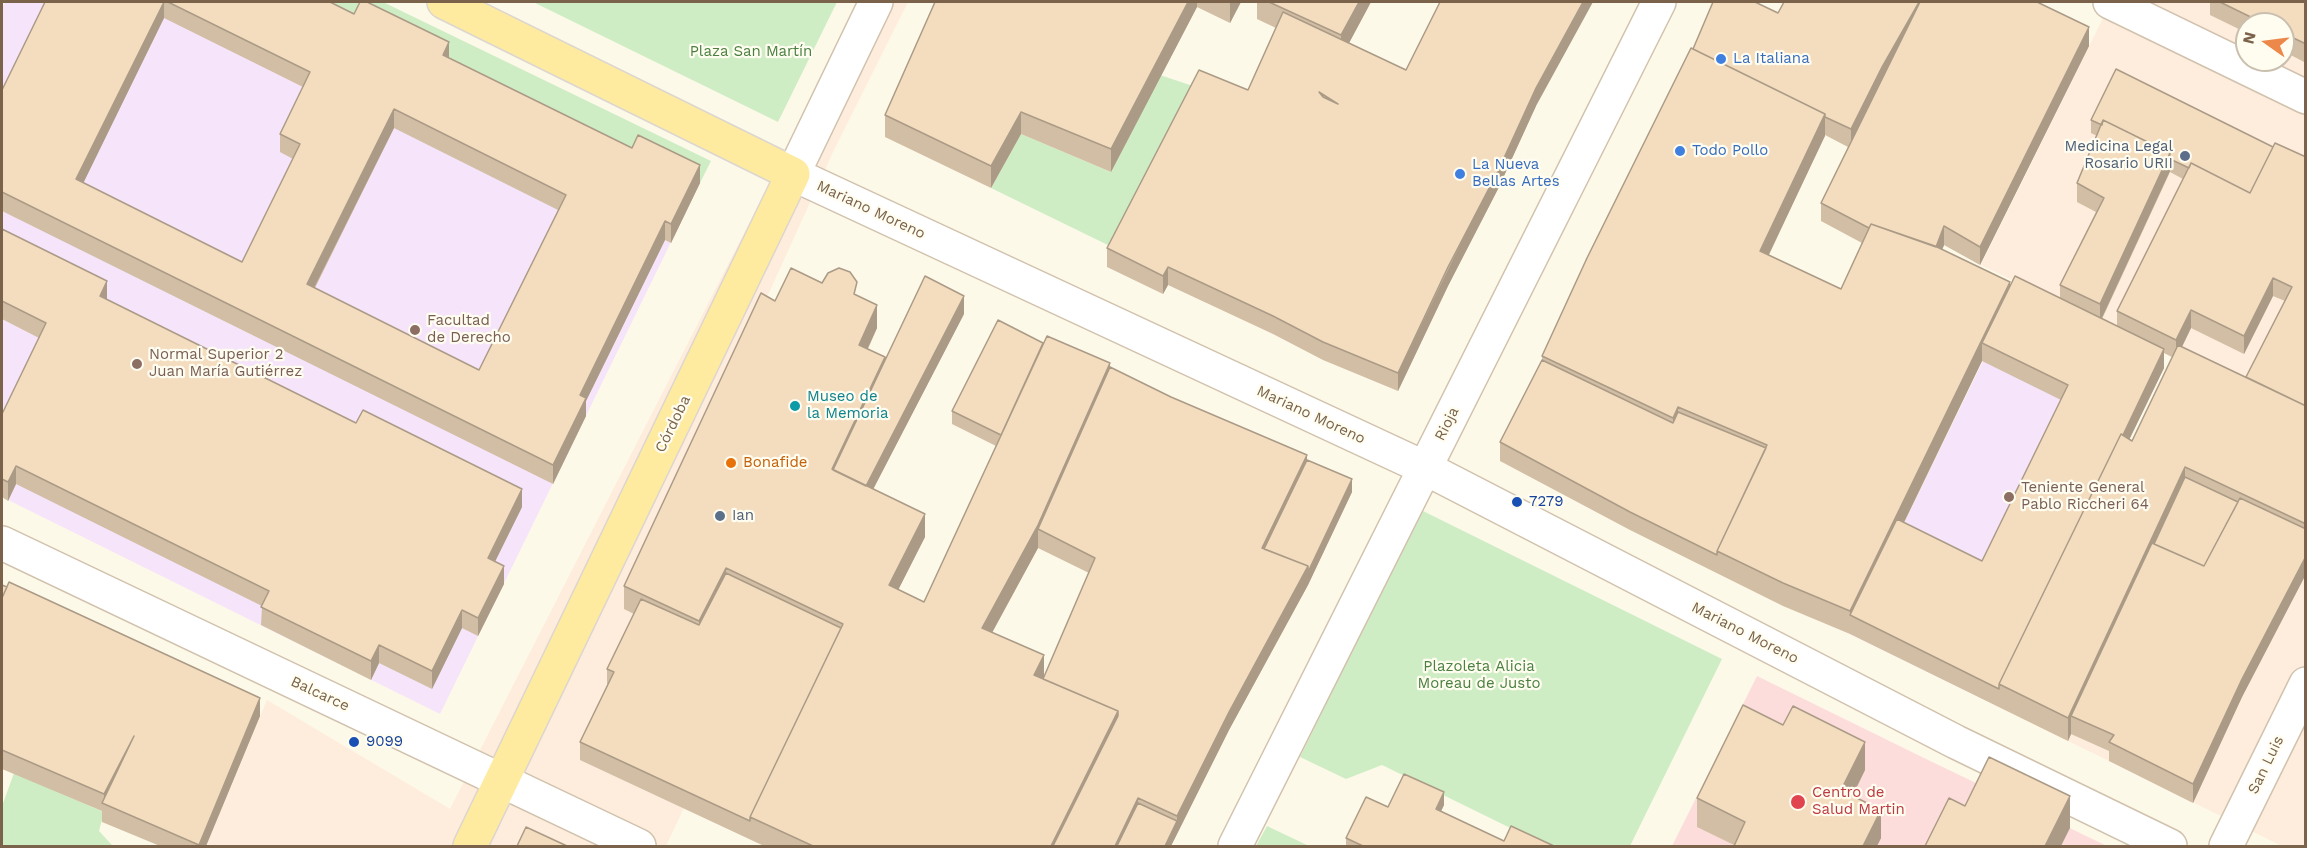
<!DOCTYPE html>
<html>
<head>
<meta charset="utf-8">
<style>
  body { margin:0 }
  #map { position:relative; width:2307px; height:848px; overflow:hidden; background:#fdf9e8; font-family:"Work Sans",sans-serif }
  canvas { display:block }
  .frame { position:absolute; inset:0; border:3px solid #7a634a; pointer-events:none }
  .north { position:absolute; left:2235px; top:12px; width:60px; height:60px; box-sizing:border-box; background:#fffcf0; border:2px solid #cabfae; border-radius:50%; rotate:284deg; font-size:16px; font-weight:700; line-height:24px; text-align:center; color:#7a634a }
  .north::after { content:''; display:block; margin:auto; width:21px; height:27px; background:#ec8849; clip-path:polygon(50% 0,100% 100%,50% 72%,0 100%) }
</style>
</head>
<body>
<div id="map">
<canvas width="2307" height="848"></canvas>
<div class="frame"></div>
<div class="north">N</div>
</div>
<script>
const context = document.querySelector('canvas').getContext('2d');
context.lineJoin = 'round';
function paint(path, color) {
  context.fillStyle = color;
  context.fill(path, 'evenodd');
}
function strokePath(path, color, width, dash) {
  context.strokeStyle = color;
  context.lineWidth = width;
  context.lineCap = dash ? 'butt' : 'round';
  context.setLineDash(dash || []);
  context.stroke(path);
}
function label(font, color, halo, rows, align = 'center') {
  context.font = font + ' "Work Sans",sans-serif';
  context.lineWidth = 4.5;
  context.setLineDash([]);
  context.textBaseline = 'middle';
  context.strokeStyle = halo;
  context.fillStyle = color;
  for (const [text, x, y, turn = 0] of rows) {
    context.save();
    context.translate(x, y);
    context.rotate((+turn || 0) * Math.PI / 180);
    context.textAlign = isNaN(turn) ? turn : align;
    if (halo) context.strokeText(text, 0, 0);
    context.fillText(text, 0, 0);
    context.restore();
  }
}
paint(new Path2D(`
  M862,2h46l-75,150 -127,279 126,61 -166,354h-460l61,-146 183,109z
  M2111,2h194v424l-129,-67 -195,-94zM2247,24h36v36h-36z
  M2132,464l173,83v299h-23l-283,-139z`), '#feecdc');
paint(new Path2D(`
  M5,2h325l370,181 -260,531 -438,-217v-489z
  M2015,295l149,73 -165,339 -149,-73z`), '#f6e5fa');
paint(new Path2D(`
  M1757,676l167,82 183,88h-435z`), '#fcdddb');
paint(new Path2D(`
  M330,2h53l328,159 -11,22z
  M533,2h304l-59,120z
  M1160,75l39,13 -83,161 -125,-61 30,-54 90,38z
  M1421,510l301,149 -92,187h-83l-165,-81 -36,14 -46,-22z
  M14,773l90,39 -5,19 13,14 13,1h-123v-40z
  M1267,826l42,20h-53z`), '#cfedc5');
const minor = new Path2D(`
  M876,2l-83,172 632,294 531,274 214,104
  M2110,2l196,95
  M2,543l637,303
  M1235,846l424,-844
  M2226,846l80,-162`);
const major = new Path2D(`
  M444,2l349,172 -323,672`);
strokePath(minor, '#d1c2ad', 36);
strokePath(major, '#dcd6d0', 36);
strokePath(minor, '#fff', 33);
strokePath(major, '#feeb9f', 33);
paint(new Path2D(`
  M45,2h285l119,56 251,125 -29,60 -6,-3 -79,161v15l-33,68 -551,-273v-121zM164,18l139,69 -23,47v18l13,7 -51,103 -159,-79zM394,128l164,82 -79,160 -164,-82z
  M935,2h306l-11,21 -33,-16 -86,165 -90,-38 -30,54 -106,-51v-22z
  M1257,2h114l-22,41 57,27 130,36 -38,83 -50,97 -50,105 -75,-31 -50,-26 -105,-49 -5,9 -56,-27v-19l141,-158 28,-62 -19,-9z
  M2210,2h96v61l-23,-12v-27h-36v9l-37,-18z
  M1778,13l311,33 -109,219 -36,-20 -2,5 68,36 50,12v-13l36,-73 -19,-10v-19l20,-47 -6,-3v-13l182,27 33,10v417l-64,123 -49,106 -84,-42v-10l-38,-17 -3,7 -218,-107 -67,-28 -153,-76 -130,-69v-19l42,-82v-4l151,-307zM1825,135l23,12 -27,56v18l41,22 -21,46 -72,-34zM2170,172l13,7 -66,132v15l-15,-7zM2273,296l12,5 -39,76 -64,-30 9,-19 53,26zM2164,353l8,4 -40,84 -3,-1 35,-72zM1982,361l79,39 -79,161 -78,-38z
  M2,229l105,71 415,207 -27,54 9,23 -26,52 -16,-8 -30,61 -53,-26 -8,17 -110,-55 1,-19 -246,-122 -8,17 -6,-4v-83l37,-76 -37,-19z
  M857,295l20,33 -9,21 17,12 79,-47 -91,175 52,48 -27,53 26,12 72,-156 -44,-22v-13l91,-68 67,24 61,30 136,63 45,32 -44,93 -79,145 -58,116h-407l-184,-86v-18l27,-56v-17l27,-55 -10,-5v-23l151,-285zM1038,548l51,25 -45,104 -52,-44z
  M2,585l258,131 -54,130h-46l-58,-24v-11l-100,-42z
  M1865,770l-12,26 28,42 -4,8h-143v-1l-37,-18v-29z
  M1444,805l-3,6 63,30 50,5h-208v-8l42,-31z
  M2306,817v25h-1v-23z`), '#d2bea4');
paint(new Path2D(`
  M164,2v16l-88,180v-19z
  M1188,2h9v5l-86,165v-23z
  M1230,2h11l-11,21z
  M1359,2h12l-30,56v-23z
  M1583,2h10l-57,104 -38,83 -50,97 -50,105v-18l138,-285z
  M1919,2h10l-78,146v-19l31,-62z
  M2089,27v19l-109,219v-18z
  M449,42v18l-6,-5z
  M394,109v19l-87,174v-18z
  M1021,112v22l-30,54v-22z
  M1825,114v22l-65,137v-22z
  M2170,153v18l-70,151v-18z
  M700,165v18l-29,60v-19z
  M665,221v19l-79,161v15l-33,68v-19l27,-70z
  M1944,226v19l-9,24v-19z
  M1168,267v18l-5,9v-18z
  M2273,278v18l-29,58v-18z
  M107,281v19l-7,15v-19z
  M2010,282v22l-28,39v18l-125,258 -7,-4v-4z
  M964,296v18l-100,193v-18z
  M877,305v23l-18,39v-22z
  M2191,310v18l-15,31v-19z
  M2164,349v19l-156,321 -7,-4z
  M885,357v23l-46,97 -7,-8z
  M1110,363v22l-72,144v19l-56,103v-23z
  M1678,407v23l-5,11v-23z
  M1307,455v18l-40,82 -5,-7z
  M16,466v18l-8,17v-19z
  M2185,467v23l-114,226v18l-3,7v-23z
  M1352,479v13l-44,93v-13z
  M522,489v18l-34,69v-18z
  M925,514v23l-36,71v-23z
  M2306,556v18l-64,123 -49,106v-19l49,-105z
  M504,566v18l-26,52v-18z
  M1308,566v19l-79,145 -58,116h-6l12,-25v-5l52,-104z
  M726,568v23l-27,52v-22z
  M462,610v18l-30,61v-18z
  M379,645v18l-8,17v-19z
  M1044,655v23l-10,20v-23z
  M260,698v18l-54,130h-7z
  M1118,711v23l-56,112h-11z
  M134,736l-30,68v-10z
  M1865,742v28l-24,48v-28z
  M1444,792v13l-8,17v-13z
  M2070,796v32l-9,18h-16z
  M1138,798v18l-15,30h-8z
  M1881,810v28l-4,8h-14z`), '#ab9b86');
const building = new Path2D(`
  M45,2h119l-88,177 166,83 58,-118 -20,-10 30,-62 -142,-70h162l24,12 6,-12h7l82,40 -6,13 189,93 6,-13 62,30 -29,59 -6,-3 -85,174 6,3 -33,67 -551,-273v-102zM394,109l172,86 -87,175 -172,-86z
  M935,2h253l-77,147 -90,-37 -30,54 -106,-51z
  M1269,2h90l-18,33z
  M1440,2h143l-47,86 -38,83 -50,96 -50,106 -75,-31 -50,-26 -105,-49 -5,9 -56,-28 92,-178 49,20 35,-78 123,58zM1319,92l19,12 -15,-7z
  M1713,2h42l23,11 6,-11h135l-37,65 -31,62 -26,-12v-3l-132,-65z
  M1920,2h117l52,25 -109,220 -36,-21 -8,21 -65,-23 -2,4 -48,-25z
  M2220,2h86v42l-23,-11v-9h-18z
  M1691,48l134,66 -65,137 81,38 30,-65 64,22 75,36 -160,329 -67,-28 -66,-32 50,-106 -89,-38 -5,11 -131,-62 45,-98z
  M2116,69l157,78 -23,46 -59,-30 -2,5 -19,-9v-6l-67,-33 -1,5 -11,-5z
  M2103,120l67,33 -70,151 -40,-19 44,-87 -27,-15z
  M2275,143l31,14v249l-60,-29 46,-90 -19,-9 -29,58 -53,-26 -15,30 -59,-29 74,-148 59,30z
  M2,229l105,52 -7,15 256,127 7,-13 159,79 -34,69 16,8 -26,52 -16,-8 -30,61 -53,-26 -8,16 -110,-54 8,-16 -253,-125 -8,16 -6,-3v-65l44,-91 -44,-22z
  M791,268l31,15 6,-10 11,-5 11,4 7,10 -3,12 23,11 -18,40 26,12 -53,112 93,45 -36,71 35,17 123,-266 63,27 -72,162 -56,103 62,27 -10,20 84,36 -67,135h-238l-63,-29 93,-193 -117,-56 -27,53 -75,-35 137,-293 14,8z
  M925,276l39,20 -98,190 -33,-16z
  M2015,276l149,73 -41,86 -2,-1 -122,250v5l-149,-74 47,-96 85,42 86,-176 -86,-42z
  M998,320l45,23 -42,92 -49,-24z
  M2178,345l128,61v118l-121,-57 -117,251 -69,-34 122,-250 11,7z
  M1542,360l131,63 5,-11 88,36 -49,103v4l-87,-43 -130,-70z
  M1110,367l61,30 136,58 -45,93 46,18 -79,146 -52,104 -39,-18 -23,48h-62l65,-130v-5l-75,-32 52,-121 -57,-29z
  M1307,460l45,19 -44,93v-6l-44,-17z
  M2185,477l53,25 -34,64 -50,-22z
  M2240,498l66,31v27l-64,123 -49,105 -84,-42 5,-7 -43,-19 81,-173 52,23z
  M726,573l115,55 -91,189v4l-170,-79 34,-70 -7,-3 34,-70 58,26z
  M9,582l251,116 -61,147 -97,-42 32,-67 -30,58 -102,-44v-152z
  M2,585l5,2 -5,11z
  M1743,705l40,20 10,-19 72,36 -24,48 40,20 -18,36h-129l11,-24 -48,-24z
  M1989,757l81,39 -25,50h-120l24,-48 16,8z
  M1404,774l40,18 -8,17 68,32 7,-15 43,20h-191l-17,-8 20,-41 22,10z
  M1138,803l39,18 -12,25h-48z
  M526,827l41,19h-50z`);
paint(building, '#f4ddbf');
strokePath(building, '#ab9b86', 1.5);
for (const [x, y, r, color] of [
  [1721,59,6,"#3f7fe0"],
  [1680,151,6,"#3f7fe0"],
  [2185,156,6,"#5c6f8a"],
  [1460,174,6,"#3f7fe0"],
  [415,330,6,"#8d6e63"],
  [137,364,6,"#8d6e63"],
  [795,406,6,"#0f9aa8"],
  [731,463,6,"#e8710a"],
  [2009,497,6,"#8d6e63"],
  [1517,502,6,"#1a4fb4"],
  [720,516,6,"#5c6f8a"],
  [354,742,6,"#1a4fb4"],
  [1798,802,8,"#e0444e"]
]) {
  const dot = new Path2D();
  dot.arc(x, y, r, 0, 2 * Math.PI);
  context.fillStyle = color;
  context.fill(dot);
  strokePath(dot, '#fffcf0', 2);
}
label('15px', '#498041', '#fffcf0', [
  ["Plaza San Martín",751,52],
  ["Plazoleta Alicia",1479,667],
  ["Moreau de Justo",1479,684]
]);
label('15px', '#366cbe', '#fffcf0', [
  ["La Italiana",1733,59],
  ["Todo Pollo",1692,151],
  ["La Nueva",1472,165],
  ["Bellas Artes",1472,182]
], 'left');
label('15px', '#4e5e75', '#fffcf0', [
  ["Medicina Legal",2173,147],
  ["Rosario URII",2173,164],
  ["Ian",732,516,"left"]
], 'right');
label('15px', '#7a634a', '#fffcf0', [
  ["Mariano Moreno",871,210,25],
  ["Mariano Moreno",1311,415,25],
  ["Córdoba",673,424,-64],
  ["Rioja",1447,424,-63],
  ["Mariano Moreno",1745,633,27],
  ["Balcarce",320,694,25],
  ["San Luis",2266,765,-64]
]);
label('15px', '#785e54', '#fffcf0', [
  ["Facultad",427,321],
  ["de Derecho",427,338],
  ["Normal Superior 2",149,355],
  ["Juan María Gutiérrez",149,372],
  ["Teniente General",2021,488],
  ["Pablo Riccheri 64",2021,505]
], 'left');
label('15px', '#0d838f', '#fffcf0', [
  ["Museo de",807,397],
  ["la Memoria",807,414]
], 'left');
label('15px', '#c56008', '#fffcf0', [
  ["Bonafide",743,463]
], 'left');
label('15px', '#164399', '#fffcf0', [
  ["7279",1529,502],
  ["9099",366,742]
], 'left');
label('15px', '#be3a42', '#fffcf0', [
  ["Centro de",1812,793],
  ["Salud Martin",1812,810]
], 'left');
</script>
</body>
</html>
